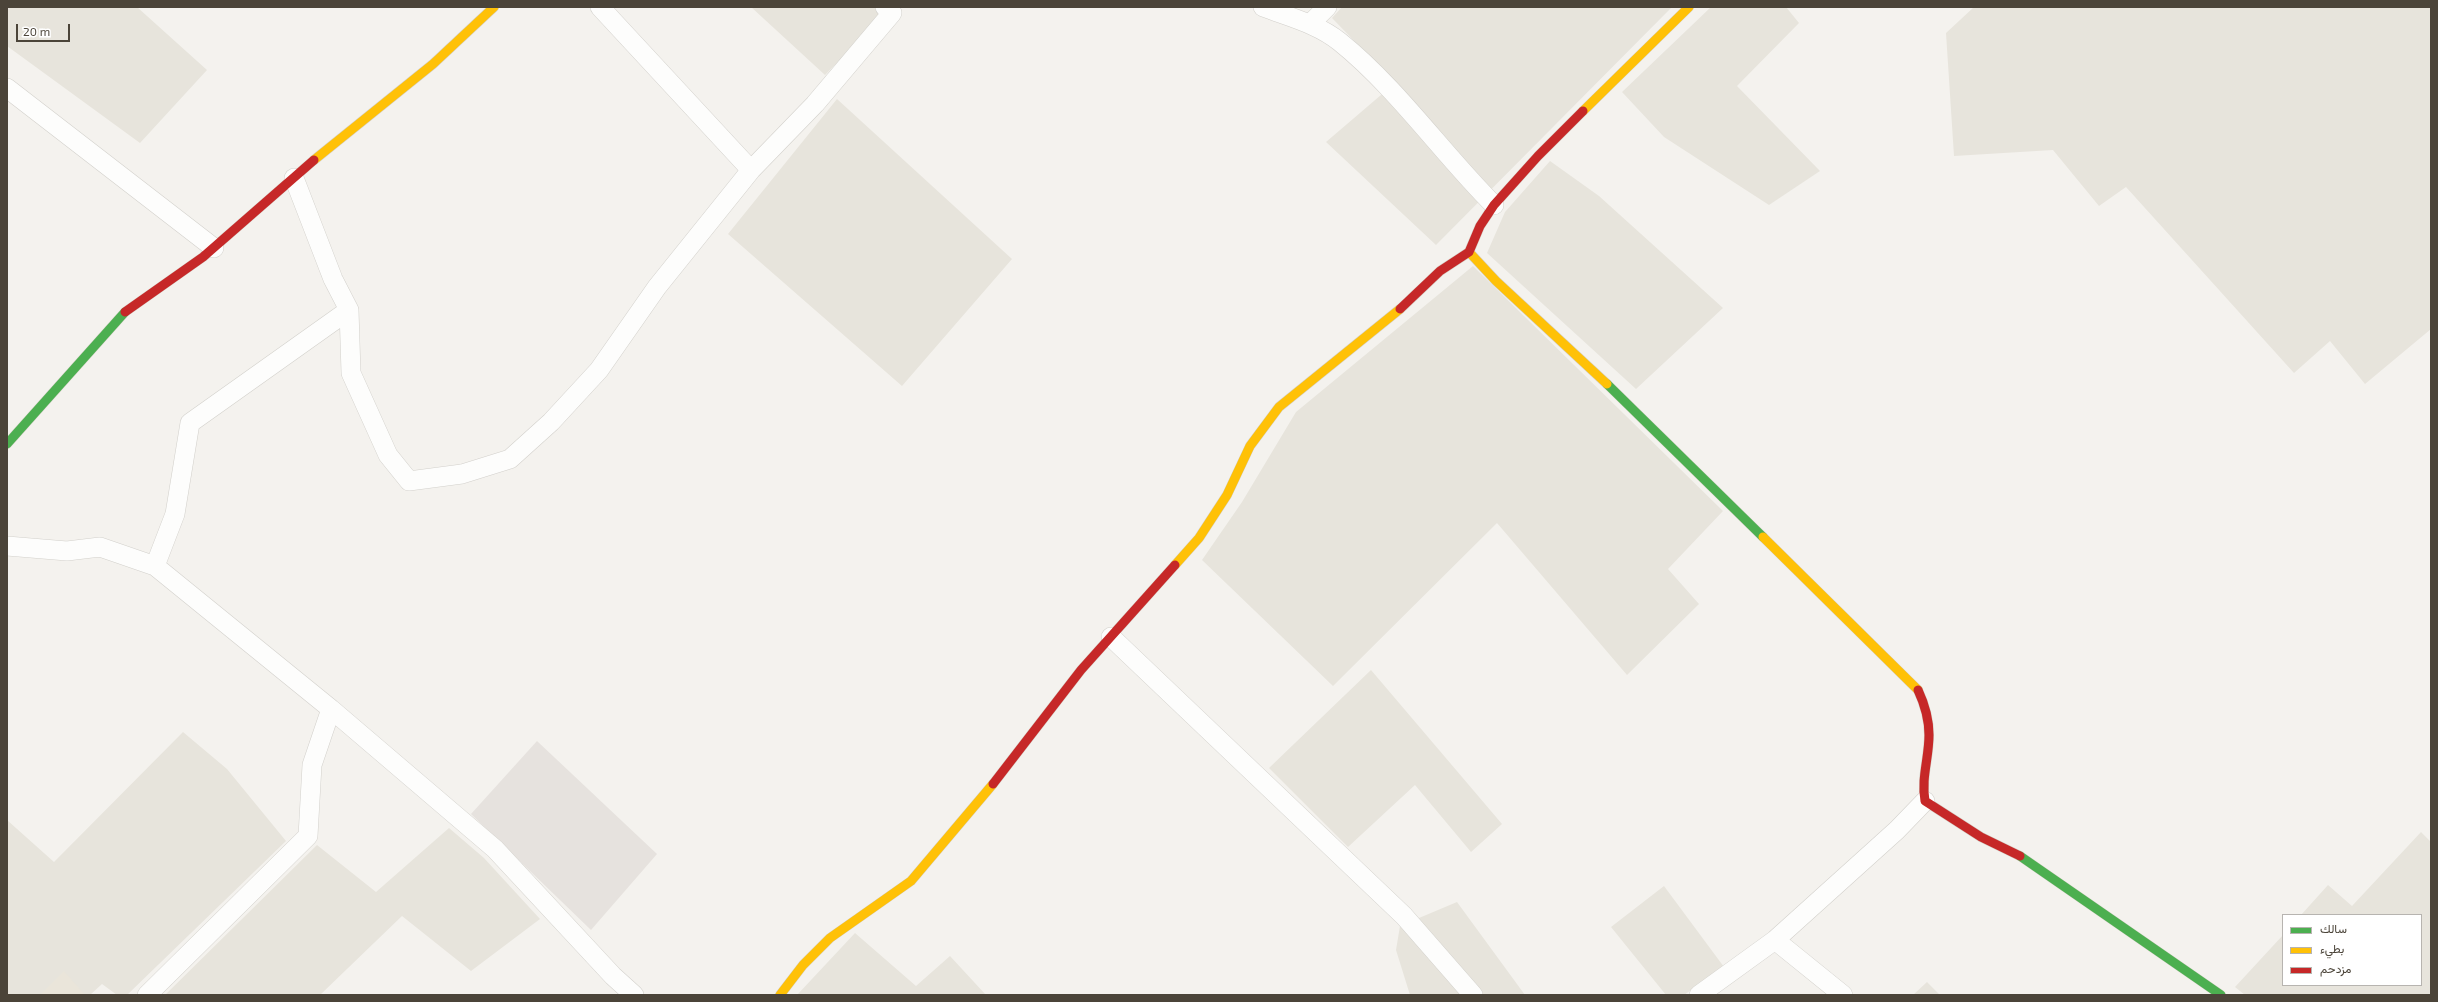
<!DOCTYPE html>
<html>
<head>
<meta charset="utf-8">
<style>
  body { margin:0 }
  #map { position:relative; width:2438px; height:1002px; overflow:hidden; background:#f4f2ee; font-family:"Exo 2",Vazirmatn,sans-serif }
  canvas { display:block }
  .frame { position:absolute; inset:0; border:8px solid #4b4439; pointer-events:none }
  .legend { position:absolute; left:2282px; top:914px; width:140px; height:72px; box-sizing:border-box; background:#fff; border:1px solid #b7b4b0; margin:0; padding:5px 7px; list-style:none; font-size:12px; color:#4b4439 }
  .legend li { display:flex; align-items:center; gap:8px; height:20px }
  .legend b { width:20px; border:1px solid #b7b4b0 }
  .scale { position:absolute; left:16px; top:24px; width:54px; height:18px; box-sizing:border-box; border:2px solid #4b4439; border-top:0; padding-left:5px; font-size:12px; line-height:14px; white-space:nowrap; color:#4b4439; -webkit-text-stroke:3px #fff; paint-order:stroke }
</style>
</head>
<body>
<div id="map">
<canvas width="2438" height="1002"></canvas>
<div class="frame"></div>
<ul class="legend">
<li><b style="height:5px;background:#4caf50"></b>سالك</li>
<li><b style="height:5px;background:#ffc107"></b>بطيء</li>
<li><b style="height:5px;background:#c62828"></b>مزدحم</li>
</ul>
<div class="scale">20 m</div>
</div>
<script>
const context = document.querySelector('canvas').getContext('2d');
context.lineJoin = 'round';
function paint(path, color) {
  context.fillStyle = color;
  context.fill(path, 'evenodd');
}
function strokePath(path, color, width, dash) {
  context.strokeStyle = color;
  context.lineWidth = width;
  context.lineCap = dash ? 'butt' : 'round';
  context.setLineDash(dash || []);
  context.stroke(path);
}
paint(new Path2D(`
  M7,7h130l70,63 -67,73 -133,-97z
  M751,7h141l-67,68z
  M1342,7h330l-236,238 -110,-103 69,-59 -63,-65z
  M1711,7h75l13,16 -62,63 83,85 -51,34 -105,-68 -42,-45z
  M1974,7h457v322l-66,55 -35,-43 -36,32 -168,-186 -27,19 -46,-56 -99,6 -8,-123z
  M837,99l175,160 -110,127 -174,-152z
  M1550,161l49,35 124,112 -87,81 -149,-136 18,-41z
  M1473,266l250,245 -55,58 31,35 -72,71 -130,-152 -164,163 -131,-126 40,-58 54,-90z
  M1371,670l131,154 -31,28 -56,-67 -67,62 -79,-79z
  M183,732l44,37 59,72 -159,154h-10l-15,-11 -12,11h-83v-175l47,42z
  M449,828l35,30 56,61 -69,52 -69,-55 -82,79h-155l152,-150 59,47z
  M2421,832l10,10v153h-186l-10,-8 48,-52v50h138v-70h-120l27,-30 24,21z
  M1664,886l60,81 -40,28h-18l-55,-68z
  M1457,902l68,93h-115l-14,-45 4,-24z
  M855,933l61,53 34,-30 36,39h-189z
  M1927,982l13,13h-27z`), '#e7e4dc');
paint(new Path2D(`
  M537,741l120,113 -66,76 -120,-116z`), '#e6e2de');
paint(new Path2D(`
  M64,971l21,24h-45z`), '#eae5da');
const street = new Path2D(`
  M600,7l151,163 64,-66 77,-91 -7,-6
  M1263,7c26,10 55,17 77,35 57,46 102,111 154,163
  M1310,24l17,-17
  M7,88l207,160
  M294,178l39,101 16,31 2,63 37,82 21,26 53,-7 48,-15 41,-37 48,-52 58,-83 94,-117
  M7,546l60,5 33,-4 55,19 176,143 164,140 118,127 21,19
  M155,566l20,-52 15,-91 159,-113
  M1111,637l293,279 69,79
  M1775,940l68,55
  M147,995l161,-159 4,-71 19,-56
  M1699,995l76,-55 122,-110 28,-29`);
const fast = new Path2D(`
  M1607,384l156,153
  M7,444l118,-132
  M2020,856l201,139`);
const slow = new Path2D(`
  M1583,111l106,-104
  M314,160l119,-96 61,-57
  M1469,252l27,29 111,103
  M1763,537l155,153
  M1175,565l24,-27 28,-43 23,-49 29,-39 121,-98
  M780,995l23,-30 27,-27 81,-57 82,-97`);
const jam = new Path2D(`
  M1400,309l40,-38 29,-19 11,-26 14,-21 44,-49 45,-45
  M125,312l78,-55 111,-97
  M1918,690c7,15 11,29 11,45 0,23 -8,43 -4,66l56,36 39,19
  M993,784l88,-114 94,-105`);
strokePath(street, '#d2d0cb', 20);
strokePath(fast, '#d3cfc5', 10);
strokePath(slow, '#d3cfc5', 10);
strokePath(jam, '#d3cfc5', 10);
strokePath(street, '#fdfdfc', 19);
strokePath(fast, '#4caf50', 9);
strokePath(slow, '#ffc107', 9);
strokePath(jam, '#c62828', 9);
</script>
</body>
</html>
